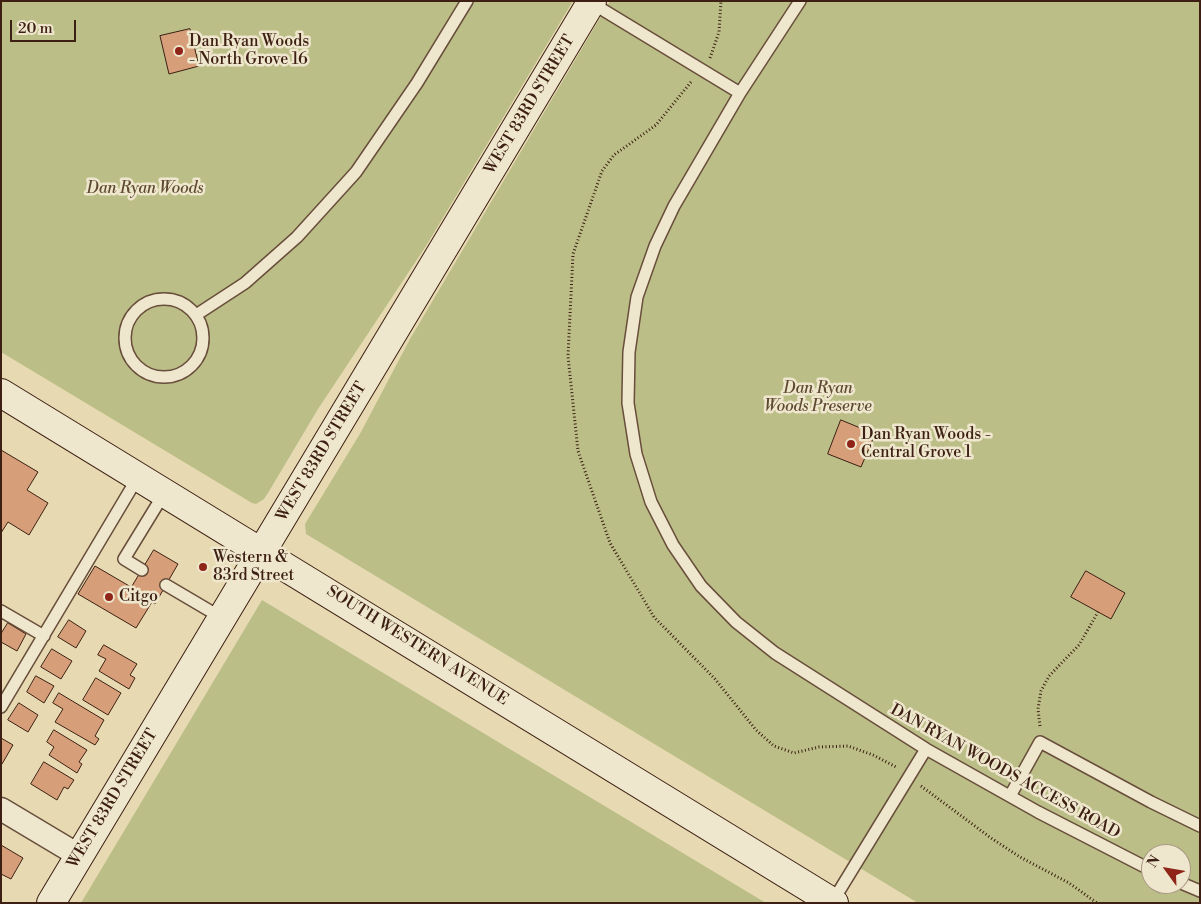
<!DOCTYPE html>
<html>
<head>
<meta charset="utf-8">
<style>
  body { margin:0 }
  #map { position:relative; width:1201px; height:904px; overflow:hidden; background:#e7dab2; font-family:"Libre Bodoni",serif }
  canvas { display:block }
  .frame { position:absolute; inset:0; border:2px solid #3d2013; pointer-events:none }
  .north { position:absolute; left:1141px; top:844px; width:50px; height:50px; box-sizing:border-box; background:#efe7cd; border:1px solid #a89783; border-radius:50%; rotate:302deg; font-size:14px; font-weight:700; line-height:20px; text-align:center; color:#3d2013 }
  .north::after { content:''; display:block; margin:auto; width:18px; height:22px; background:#8f2418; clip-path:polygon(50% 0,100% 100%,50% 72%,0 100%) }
  .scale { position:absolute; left:10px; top:20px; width:66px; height:22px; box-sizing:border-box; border:2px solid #3d2013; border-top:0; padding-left:6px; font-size:15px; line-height:18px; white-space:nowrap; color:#3d2013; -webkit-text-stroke:4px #efe7cd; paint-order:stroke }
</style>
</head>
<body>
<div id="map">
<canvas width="1201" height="904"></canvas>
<div class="frame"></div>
<div class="north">N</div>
<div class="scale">20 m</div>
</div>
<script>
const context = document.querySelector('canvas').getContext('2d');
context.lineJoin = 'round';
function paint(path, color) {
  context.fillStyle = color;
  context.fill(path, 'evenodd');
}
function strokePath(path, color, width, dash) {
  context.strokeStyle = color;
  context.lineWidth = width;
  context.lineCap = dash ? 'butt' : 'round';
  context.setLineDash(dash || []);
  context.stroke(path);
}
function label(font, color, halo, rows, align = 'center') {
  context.font = font + ' "Libre Bodoni",serif';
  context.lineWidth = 5;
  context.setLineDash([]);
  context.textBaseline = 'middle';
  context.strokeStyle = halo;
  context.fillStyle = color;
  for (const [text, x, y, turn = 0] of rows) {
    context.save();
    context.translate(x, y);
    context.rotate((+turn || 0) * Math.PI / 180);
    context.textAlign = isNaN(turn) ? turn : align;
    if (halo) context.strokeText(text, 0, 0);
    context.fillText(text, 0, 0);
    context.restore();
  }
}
paint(new Path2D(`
  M1,1h572l-147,245 -108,163 -50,84 -4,6 -8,5 -4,-1 -251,-151z
  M610,1h590v902h-282l-612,-369 -1,-10 56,-92 49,-93zM1151,854h30v30h-30z
  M262,600l504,303h-685z`), '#bcbe88');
const building = new Path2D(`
  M190,29l9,37 -30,8 -9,-38z
  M841,420l34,14 -14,33 -33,-13z
  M1,450l37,22 -11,18 21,13 -19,32 -21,-13 -7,11z
  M154,550l24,14 -23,40 -3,-2 -16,26 -58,-34 17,-28 36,21z
  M1086,571l39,22 -14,26 -40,-22z
  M69,620l17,11 -10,17 -18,-11z
  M8,623l18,11 -9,17 -16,-9v-8z
  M104,645l33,19 -7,11 5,3 -6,11 -30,-18 7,-12 -8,-4z
  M52,649l20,12 -11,18 -20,-12z
  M36,676l18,10 -10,17 -17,-11z
  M96,678l25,15 -13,22 -25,-15z
  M59,693l45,27 -9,16 4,3 -4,6 -40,-23 8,-13 -10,-6z
  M19,703l19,12 -10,17 -20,-12z
  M54,730l33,20 -8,12 3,2 -5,9 -28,-18 5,-8 -7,-5z
  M1,738l12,7 -11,19 -1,-1z
  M44,762l30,18 -6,9 -4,-2 -7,13 -26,-16z
  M1,845l22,13 -12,21 -10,-5z`);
paint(building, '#d69f79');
strokePath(building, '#3d2013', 1);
const lane = new Path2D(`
  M800,1l-60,92 -66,113 -19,40 -18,51 -8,55 -1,51 8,51 15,48 22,43 28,41 35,36 39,31 151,96 112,63 113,58
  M590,2l150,91
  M125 338a39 39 0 1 1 78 0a39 39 0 1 1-78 0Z
  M196,315l49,-32 52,-46 59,-65 61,-89 50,-82
  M142,570l-18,-11 41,-67
  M166,585l56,33
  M1,611l43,25
  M1,707l137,-230
  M1010,796l30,-54 111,60 49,24
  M1181,883l19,8
  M833,901l93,-152`);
const street = new Path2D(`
  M1,809l77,46`);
const secondary = new Path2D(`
  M1,393l833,510
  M51,903l541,-902`);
strokePath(lane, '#684e3b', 14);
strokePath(street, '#684e3b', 25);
strokePath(secondary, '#3d2013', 30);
strokePath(new Path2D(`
  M710,58l9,-26 2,-31
  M691,82l-35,43 -42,30 -12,16 -29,83 -5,102 10,95 32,92 44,74 61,62 41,51 18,16 20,7 25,-6 29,-1 25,9 23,12
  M1040,726l-2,-17 3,-18 8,-15 30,-31 19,-33
  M921,786l70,52 29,19 49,26 28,20`), '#3d2013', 3, [1, 2.5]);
strokePath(lane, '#efe7cd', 11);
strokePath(street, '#efe7cd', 22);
strokePath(secondary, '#efe7cd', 28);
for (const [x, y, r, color] of [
  [179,51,5,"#8f2418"],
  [851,444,5,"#8f2418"],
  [203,567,5,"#8f2418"],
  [109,597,5,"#8f2418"]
]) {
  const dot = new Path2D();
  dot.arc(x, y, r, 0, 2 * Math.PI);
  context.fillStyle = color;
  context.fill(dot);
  strokePath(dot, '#efe7cd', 2);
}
label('16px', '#3d2013', '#efe7cd', [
  ["Dan Ryan Woods",189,42],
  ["- North Grove 16",189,60],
  ["Dan Ryan Woods -",861,435],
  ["Central Grove 1",861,453],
  ["Western &",213,558],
  ["83rd Street",213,576],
  ["Citgo",119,597]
], 'left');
label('16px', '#3d2013', '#efe7cd', [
  ["WEST 83RD STREET",530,105,-59],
  ["WEST 83RD STREET",322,452,-59],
  ["SOUTH WESTERN AVENUE",417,646,32],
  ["DAN RYAN WOODS ACCESS ROAD",1005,772,29],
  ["WEST 83RD STREET",113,799,-59]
]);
label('italic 16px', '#5d4830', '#efe7cd', [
  ["Dan Ryan Woods",145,189],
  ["Dan Ryan",818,389],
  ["Woods Preserve",818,407]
]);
</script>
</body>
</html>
